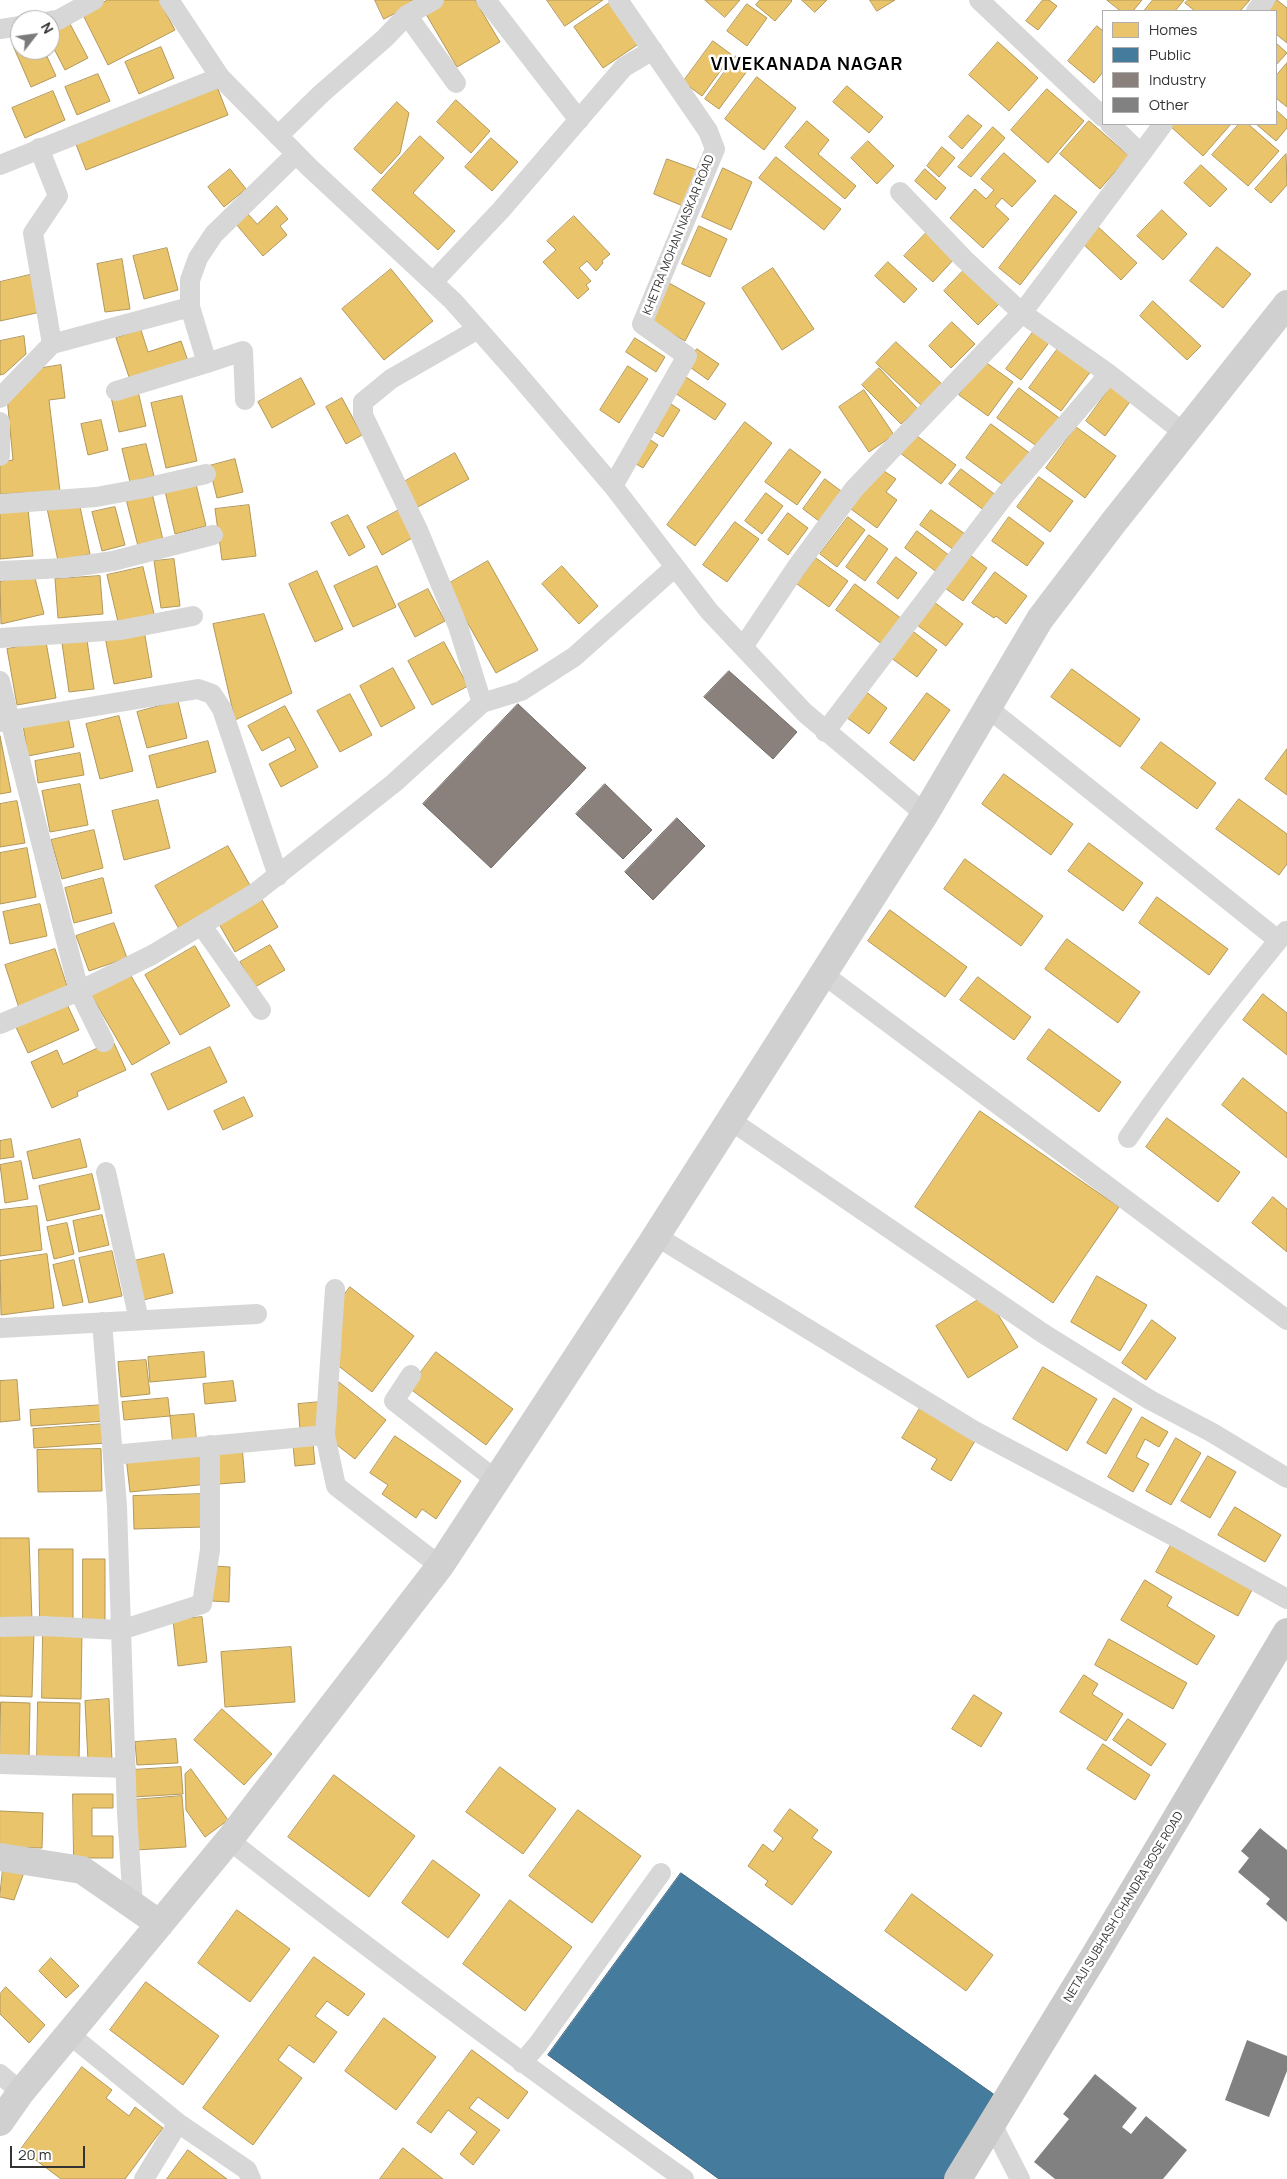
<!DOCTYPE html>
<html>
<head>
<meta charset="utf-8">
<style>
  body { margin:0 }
  #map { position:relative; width:1287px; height:2179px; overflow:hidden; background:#fff; font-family:Manrope,sans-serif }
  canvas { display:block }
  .legend { position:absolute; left:1102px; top:10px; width:175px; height:115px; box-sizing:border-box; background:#fff; border:1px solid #adadad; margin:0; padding:6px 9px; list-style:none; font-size:15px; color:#333 }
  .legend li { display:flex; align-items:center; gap:10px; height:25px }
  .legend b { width:25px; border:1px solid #adadad }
  .north { position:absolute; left:10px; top:10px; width:50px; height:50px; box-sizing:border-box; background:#fff; border:1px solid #adadad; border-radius:50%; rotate:60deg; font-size:14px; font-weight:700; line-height:20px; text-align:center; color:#333 }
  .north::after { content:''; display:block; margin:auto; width:18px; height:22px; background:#7a7a7a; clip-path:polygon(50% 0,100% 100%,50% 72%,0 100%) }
  .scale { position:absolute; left:10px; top:2146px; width:75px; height:22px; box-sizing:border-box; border:2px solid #333; border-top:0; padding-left:6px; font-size:15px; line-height:18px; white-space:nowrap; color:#333; -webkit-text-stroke:4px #fff; paint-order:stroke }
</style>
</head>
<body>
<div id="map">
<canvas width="1287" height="2179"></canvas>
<ul class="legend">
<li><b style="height:14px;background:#e9c46a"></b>Homes</li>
<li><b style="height:14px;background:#457b9d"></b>Public</li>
<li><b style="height:14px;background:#8a817c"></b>Industry</li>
<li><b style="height:14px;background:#818181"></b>Other</li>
</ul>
<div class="north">N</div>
<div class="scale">20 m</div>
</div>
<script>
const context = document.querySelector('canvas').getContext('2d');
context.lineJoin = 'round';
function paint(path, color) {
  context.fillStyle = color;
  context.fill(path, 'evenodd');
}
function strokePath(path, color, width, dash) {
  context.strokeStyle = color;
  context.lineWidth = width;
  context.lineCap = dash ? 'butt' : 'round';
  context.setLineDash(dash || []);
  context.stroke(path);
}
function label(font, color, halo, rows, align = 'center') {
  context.font = font + ' Manrope,sans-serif';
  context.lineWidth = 5;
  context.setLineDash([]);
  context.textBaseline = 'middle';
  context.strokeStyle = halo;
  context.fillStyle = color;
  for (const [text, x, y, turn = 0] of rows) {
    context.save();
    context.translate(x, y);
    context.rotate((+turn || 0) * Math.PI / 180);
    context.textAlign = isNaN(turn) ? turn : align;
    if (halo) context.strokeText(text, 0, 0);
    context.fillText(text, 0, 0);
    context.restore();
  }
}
const homes = new Path2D(`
  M108,0h51l16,30 -67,35 -26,-52z
  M375,0h46l-37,19z
  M438,0h37l25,42 -43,25 -34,-58z
  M547,0h56l-38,26z
  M705,0h35l-15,17z
  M760,0h31l1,1 -17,20 -19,-16z
  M802,0h25l-12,12z
  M870,0h25l-18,11z
  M1043,0h6l8,6 -19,24 -12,-9z
  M1107,0h35l-9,11h-12z
  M1153,0h31l-9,11h-31z
  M1188,0h62l-10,11h-45l-10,-8z
  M1277,0l10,8v35l-11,-9v-23h-9z
  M611,2l29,41 -37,25 -29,-41z
  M747,4l20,14 -20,28 -20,-15z
  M69,22l19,36 -23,12 -15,-29v-9z
  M1097,26l6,5v41l-9,11 -26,-22z
  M713,41l19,14 -30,41 -19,-14z
  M998,42l40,36 -29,33 -40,-36z
  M1276,43l11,10 -11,12z
  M20,46v4h24l12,26 -25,11 -17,-39z
  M161,47l13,31 -35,16 -14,-32z
  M736,56l14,11 -31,42 -14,-10z
  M1287,63v44l-11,-9v-22z
  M98,74l12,27 -33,14 -12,-28z
  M757,77l39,31 -32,42 -39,-31z
  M216,84l12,31 -142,55 -12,-31z
  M847,86l36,31 -14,16 -36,-31z
  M1047,89l37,32 -36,42 -37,-33z
  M53,91l12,29 -40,18 -13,-30z
  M456,100l34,31 -19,22 -34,-31z
  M397,102l12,11 -9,40 -19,21 -27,-25z
  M1276,110l11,10v8l-11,13 -20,-17h20z
  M968,115l14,11 -20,23 -13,-12z
  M807,121l22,19 -11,14 38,32 -11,13 -60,-52z
  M1089,121l40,35 -29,33 -40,-35z
  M1170,124h61l-28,32 -34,-31z
  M1239,124h9l31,27 -31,35 -36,-31z
  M993,127l12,11 -34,39 -13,-10z
  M420,136l24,22 -31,35 42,38 -17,19 -66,-60z
  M491,138l27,24 -26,29 -27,-24z
  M868,141l26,25 -17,18 -26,-26z
  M942,147l13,11 -16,19 -12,-11z
  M1004,153l32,28 -24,26 -10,-9 -7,8 14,13 -26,29 -33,-30 25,-29 11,10 8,-9 -13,-11z
  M1286,154l1,31 -16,18 -16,-14z
  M776,157l65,52 -17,21 -65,-52z
  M667,159l30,11 -14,36 -29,-12z
  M1201,165l26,24 -17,18 -26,-24z
  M723,168l29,14 -21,48 -29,-13z
  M230,169l16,20 -22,18 -16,-20z
  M925,169l21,19 -10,12 -21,-19z
  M1055,195l22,17 -57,73 -21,-17z
  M277,206l11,13 -8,7 7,9 -24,21 -27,-32 12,-10 9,10z
  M1162,210l25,24 -24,26 -26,-24z
  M574,216l36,38 -8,7 1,2 -7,8 -9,-10 -8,7 12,13 -5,4 3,4 -11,10 -35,-37 13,-12 -9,-9z
  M1095,224l42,39 -16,17 -41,-39z
  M699,226l28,13 -17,38 -28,-13z
  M926,233l28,26 -21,23 -29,-26z
  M1217,247l34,27 -28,34 -33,-27z
  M167,248l11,42 -34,9 -11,-43z
  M122,259l8,50 -25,3 -8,-48z
  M888,262l29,27 -13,14 -29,-27z
  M773,268l41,61 -32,21 -40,-62z
  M391,269l42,52 -49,39 -42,-51z
  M964,270l35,34 -21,21 -34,-34z
  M38,273l3,39 -41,9v-39z
  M669,283l36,20 -20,38 -36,-20z
  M1153,301l48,45 -14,14 -47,-44z
  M952,322l23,22 -24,24 -22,-22z
  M1036,328l15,12 -30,40 -15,-11z
  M141,330l7,22 33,-11 7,20 -58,19 -14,-42z
  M24,336l2,18 -22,20 -4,1v-34z
  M635,338l30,19 -9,15 -30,-20z
  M896,342l46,42 -20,22 -46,-43z
  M1059,347l32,24 -30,40 -32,-23z
  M697,349l22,15 -11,16 -21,-15z
  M984,361l29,21 -25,34 -29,-21z
  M61,365l4,33 -16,2 11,91 -60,3v-32l13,-2 -6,-63 28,-28z
  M628,366l20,13 -29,44 -19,-13z
  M879,368l39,41 -17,15 -39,-39z
  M686,377l40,27 -11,16 -40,-27z
  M301,378l14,26 -43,24 -14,-26z
  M1112,385l20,14 -27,37 -19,-15z
  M1019,388l43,32 -21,29 -44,-31z
  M864,390l30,45 -25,17 -30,-45z
  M138,391l8,35 -27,6 -8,-35z
  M182,396l15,65 -31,7 -15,-65z
  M342,398l20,37 -16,9 -20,-37z
  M671,404l9,6 -17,27 -10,-6z
  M101,420l7,30 -20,5 -7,-31z
  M745,422l27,21 -77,103 -28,-21z
  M991,424l40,30 -25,33 -40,-29z
  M1076,427l40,29 -31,42 -39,-30z
  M913,433l43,32 -15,19 -42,-32z
  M646,437l12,8 -15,23 -12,-7z
  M146,444l8,32 -24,6 -8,-33z
  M790,449l31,23 -24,33 -32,-23z
  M455,453l14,26 -53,29 -14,-25z
  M235,459l8,33 -26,6 -8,-32z
  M881,469l15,10 -10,13 11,8 -20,28 -26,-19z
  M961,469l36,27 -12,15 -36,-27z
  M1039,477l34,24 -23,31 -33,-25z
  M825,479l20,15 -22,30 -20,-15z
  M196,484l10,42 -31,8 -10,-43z
  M152,493l11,47 -25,6 -12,-47z
  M766,493l17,13 -21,28 -17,-13z
  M79,502l11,52 -32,7 -11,-53z
  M249,505l7,51 -34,4 -7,-51z
  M115,507l10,38 -23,6 -10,-39z
  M28,509l5,47 -33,3v-47z
  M399,510l15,27 -32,18 -15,-28z
  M931,510l34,24 -11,16 -34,-25z
  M788,513l20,15 -20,27 -20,-15z
  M348,515l17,32 -16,9 -18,-33z
  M848,517l17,13 -28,37 -17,-13z
  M1009,517l35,26 -17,23 -35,-25z
  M735,522l24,17 -32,43 -24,-17z
  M917,531l33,25 -12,17 -33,-25z
  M869,535l19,14 -23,32 -19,-14z
  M970,555l17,13 -24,33 -18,-13z
  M896,557l21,16 -19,26 -21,-16z
  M816,558l32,23 -19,26 -32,-23z
  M174,559l6,47 -19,2 -7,-47z
  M488,561l50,89 -42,23 -50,-88z
  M377,566l19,41 -43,20 -19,-41z
  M562,566l36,40 -19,18 -37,-40z
  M143,567l12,51 -36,8 -12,-51z
  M317,571l26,58 -28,13 -26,-58z
  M995,572l32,24 -21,28 -10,-8 -2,2 -22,-15z
  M34,574l10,40 -43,10 -1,-42z
  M100,576l3,38 -45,4 -3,-39z
  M855,584l47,35 -19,26 -47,-35z
  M428,589l17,32 -30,16 -17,-33z
  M934,602l29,22 -17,22 -29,-21z
  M264,614l28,79 -57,27 -22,-96z
  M910,629l27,21 -20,27 -27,-20z
  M144,630l8,47 -38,7 -9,-47z
  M87,640l7,49 -25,3 -7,-49z
  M46,642l10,56 -39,7 -10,-56z
  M444,642l24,44 -36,19 -24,-44z
  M393,668l22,40 -34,19 -21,-41z
  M1072,669l68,50 -20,28 -69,-50z
  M865,691l22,17 -18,26 -23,-17z
  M927,693l23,17 -36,51 -24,-18z
  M350,694l22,41 -32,17 -23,-41z
  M178,701l9,37 -40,10 -10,-36z
  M285,706l33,61 -37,20 -12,-23 27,-14 -7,-13 -27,14 -14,-25z
  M119,716l14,55 -33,8 -14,-55z
  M68,717l6,30 -46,9 -5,-31z
  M0,736l11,56 -11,2z
  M208,741l8,31 -59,16 -8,-32z
  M1161,742l55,41 -19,26 -56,-41z
  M1287,749v46l-22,-16z
  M80,753l4,22 -46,8 -3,-22z
  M1004,774l69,50 -22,31 -69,-51z
  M80,784l8,41 -38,7 -8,-41z
  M1239,799l48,35v30l-8,11 -63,-46z
  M158,800l12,48 -46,12 -12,-49z
  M17,801l8,42 -25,4v-43z
  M94,830l9,38 -41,11 -11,-39z
  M1089,843l54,40 -20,28 -55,-40z
  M228,846l24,43 -73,40 -24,-43z
  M27,848l9,49 -36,7v-51z
  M965,859l78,57 -22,30 -77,-57z
  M103,878l9,35 -38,10 -9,-35z
  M1157,897l71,52 -19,26 -70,-52z
  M262,900l16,27 -43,25 -16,-28z
  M40,904l7,32 -37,8 -7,-32z
  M890,910l77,57 -22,30 -77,-56z
  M114,923l13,35 -38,13 -13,-35z
  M1067,939l73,53 -22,31 -73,-54z
  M270,945l15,25 -30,17 -15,-25z
  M195,946l35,60 -50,29 -35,-60z
  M55,949l14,43 -50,16 -14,-43z
  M127,969l43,74 -38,22 -43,-74z
  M978,977l53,40 -17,23 -54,-40z
  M1263,994l24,19v42l-44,-35z
  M66,1002l13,28 -51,23 -13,-28z
  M1049,1029l72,53 -22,30 -72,-53z
  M113,1041l13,29 -49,22 1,4 -26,12 -21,-46 26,-12 6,14z
  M210,1047l17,35 -59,28 -17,-36z
  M1243,1078l44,35v45l-65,-53z
  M244,1097l9,19 -30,14 -9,-19z
  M980,1111l139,96 -66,96 -138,-96z
  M1167,1118l73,54 -22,30 -72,-55z
  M11,1139l3,18 -14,2v-18z
  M80,1139l7,28 -54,12 -6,-27z
  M21,1161l7,38 -23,4 -5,-38z
  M92,1174l8,35 -53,12 -8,-35z
  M1273,1197l14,12v43l-35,-29z
  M37,1206l5,44 -42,6v-46z
  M102,1215l7,30 -30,7 -6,-31z
  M67,1223l7,31 -20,5 -7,-32z
  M112,1251l10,45 -33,7 -10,-45z
  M47,1254l7,54 -53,7 -1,-54z
  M164,1254l9,39 -30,7 -9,-39z
  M74,1260l9,42 -20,4 -10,-41z
  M1097,1276l50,29 -27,46 -49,-29z
  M350,1287l64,49 -42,56 -36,-28 3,-62z
  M986,1295l32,52 -50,31 -32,-52z
  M1152,1320l24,18 -30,42 -24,-17z
  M204,1352l2,25 -56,5 -2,-25z
  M436,1352l77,57 -27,36 -77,-57z
  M146,1360l4,34 -29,3 -3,-35z
  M1043,1367l54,32 -30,52 -54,-32z
  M17,1380l3,40 -20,2v-41z
  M233,1381l3,20 -31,3 -2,-20z
  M339,1382l47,38 -31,39 -27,-21z
  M168,1398l2,18 -46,4 -2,-18z
  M1114,1398l18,11 -26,45 -19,-11z
  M321,1402l2,26 -23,2 -2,-26z
  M923,1403l55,33 -27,45 -20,-12 6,-10 -35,-21z
  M104,1405l1,16 -74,5 -1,-16z
  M194,1414l3,31 -24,2 -3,-31z
  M1142,1417l26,15 -9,15 -14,-8 -9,18 13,7 -16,28 -25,-15z
  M105,1424l2,19 -73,5 -1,-19z
  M395,1436l66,45 -25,38 -14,-10 -6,9 -34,-24 6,-9 -18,-12z
  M1176,1438l25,15 -30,52 -25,-14z
  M313,1443l2,21 -20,2 -2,-21z
  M242,1445l3,37 -26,2 -3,-37z
  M101,1449l1,42 -64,1 -1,-42z
  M205,1449l3,35 -78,8 -4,-35z
  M1208,1456l28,16 -26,46 -29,-17z
  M204,1494l1,33 -71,2 -1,-33z
  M1235,1507l46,28 -16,27 -47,-27z
  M0,1538h29l3,82 -32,1z
  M1171,1545l81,45 -14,26 -82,-44z
  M39,1549h34v73h-33z
  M83,1559h22v61l-22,1z
  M213,1566l17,1 -1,35 -17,-1z
  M1145,1580l27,17 -5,9 48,30 -18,29 -76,-45z
  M202,1617l5,45 -29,4 -5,-46z
  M0,1631l34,1 -2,65 -32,-1z
  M43,1631l39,1 -1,67 -39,-1z
  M1109,1639l78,44 -14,26 -78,-44z
  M291,1647l4,55 -70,5 -4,-55z
  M1084,1675l14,9 -6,10 31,20 -17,27 -46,-29z
  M974,1695l28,18 -21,34 -29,-18z
  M109,1699l3,61 -24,1 -3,-60z
  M1,1702l29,1 -1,55 -29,-1z
  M38,1702l42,1 -1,58 -42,-1z
  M222,1709l50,45 -28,31 -50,-45z
  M1128,1719l38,25 -15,22 -38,-26z
  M176,1739l2,24 -41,2 -2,-23z
  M1103,1744l47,31 -15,25 -48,-31z
  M181,1767l2,27 -50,3 -1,-27z
  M500,1767l56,42 -33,45 -57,-42z
  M191,1769l37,51 -23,17 -19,-27 -1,-36z
  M334,1775l81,61 -46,61 -81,-60z
  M73,1794h40v14h-21v28h21v22h-39z
  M182,1796l4,51 -50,3 -4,-50z
  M790,1809l28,21 -6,8 20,14 -40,53 -27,-20 3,-4 -20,-15 15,-22 10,8 10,-14 -9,-7z
  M578,1810l63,46 -49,67 -63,-47z
  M0,1811l43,2 -1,35 -42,-1z
  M4,1859l23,5 -13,36 -14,-3z
  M433,1860l47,35 -32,43 -46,-35z
  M912,1894l81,61 -27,36 -81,-60z
  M510,1900l62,47 -47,64 -62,-47z
  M237,1910l53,39 -40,53 -52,-39z
  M314,1957l51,37 -17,22 -21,-15 -12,15 22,16 -23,31 -25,-18 -11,15 24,18 -49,67 -50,-37z
  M51,1958l28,28 -13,12 -27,-27z
  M146,1982l73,54 -36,49 -73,-55z
  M6,1987l39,38 -16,18 -29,-29v-20z
  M384,2018l52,39 -40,53 -51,-39z
  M472,2050l56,42 -20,27 -30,-22 -9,11 31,22 -27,35 -13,-11 17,-22 -29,-22 -17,23 -14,-10z
  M82,2067l30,23 -6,8 23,18 6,-9 28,21 -38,51h-64l-40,-30z
  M403,2148l40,31h-63z
  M188,2150l39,29h-60z`);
paint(homes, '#e9c46a');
strokePath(homes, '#b2985a', 1);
const public = new Path2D(`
  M681,1873l318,225 -52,81h-228l-171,-124z`);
paint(public, '#457b9d');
strokePath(public, '#40657d', 1);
const industry = new Path2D(`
  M729,671l68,61 -24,27 -69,-62z
  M518,704l68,64 -95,100 -68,-64z
  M605,784l47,46 -29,29 -47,-45z
  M677,818l28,28 -52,54 -28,-28z`);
paint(industry, '#8a817c');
strokePath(industry, '#706a66', 1);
paint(new Path2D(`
  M1260,1828l27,22v72l-21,-18 4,-5 -32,-27 11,-14 -8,-7z
  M1247,2040l40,16v15l-18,46 -44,-17z
  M1095,2074l42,34 -15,19 9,7 15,-18 41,34 -24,29h-108l-21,-17 35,-43 -6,-5z`), '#818181');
strokePath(new Path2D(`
  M169,0l51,77 90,91 143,133 63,71 97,114 96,125 96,102 120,101
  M486,0l93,120
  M979,0l124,117
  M1256,11l9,-11
  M407,15l49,68
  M50,21l8,-1 36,-20
  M0,29l20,-3
  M1110,124l31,30 22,-30
  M278,136l43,-42 64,-56 22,-23 27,-15
  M39,148l19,48 -25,37 19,111
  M0,165l220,-88
  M900,192l64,67 58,54 87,61 75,59
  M433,282l68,-72 123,-143 29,-17
  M478,329l-87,50 -28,23v13l55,115 40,96 24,77
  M116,391l91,-28
  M0,398l52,-54 138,-37
  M245,400l-2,-49 -36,12 -17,-56v-27l8,-22 16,-24 82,-80
  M0,422v34
  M613,486l74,-130 -45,-32 73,-175 -7,-18 -90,-131
  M0,504l96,-7 49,-9 61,-14
  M0,571l65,-3 48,-7 100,-26
  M0,638l121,-8 72,-14
  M743,647l53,-79 58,-79 168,-176 119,-159
  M0,681l79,310 25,51
  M988,708l290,232
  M0,722l198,-33 14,5 10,15 56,167
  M825,732l181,-238 103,-120
  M202,926l59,84
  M823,974l464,346
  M0,1024l79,-33 73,-36 103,-62 139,-110 88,-80 39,-12 53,-34 101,-90
  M730,1120l314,214 106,66 61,32 76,46
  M1128,1138c49,-72 103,-140 158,-207
  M106,1172l33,148
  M656,1236l317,194 206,109 108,60
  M335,1289l-10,146 11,51 104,80
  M102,1322l15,184 10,307 6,92
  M0,1328l257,-14
  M411,1375l-17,26 102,79
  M113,1455l212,-20
  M0,1627l42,-1 79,4 81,-26 8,-54v-105
  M0,1764l126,4
  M229,1840c149,117 301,229 455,339
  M69,2034l109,89 69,47 4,9
  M522,2063l16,-19 123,-171
  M0,2074l21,18
  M992,2124l28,55
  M144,2179l34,-56`), '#d7d7d7', 20);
strokePath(new Path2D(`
  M0,1857l82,13 78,54
  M0,2122l21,-30 208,-252 211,-274 211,-322 274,-430 115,-195 73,-96 174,-219`), '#d0d0d0', 28);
strokePath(new Path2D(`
  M958,2179l137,-224 192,-323`), '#cacaca', 28);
label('12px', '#333', '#fff', [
  ["KHETRA MOHAN NASKAR ROAD",679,235,-68],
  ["NETAJI SUBHASH CHANDRA BOSE ROAD",1124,1907,-59]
]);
context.letterSpacing = '1px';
label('bold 18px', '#000', '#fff', [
  ["VIVEKANADA NAGAR",807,65]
]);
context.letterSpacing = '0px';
</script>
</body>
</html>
